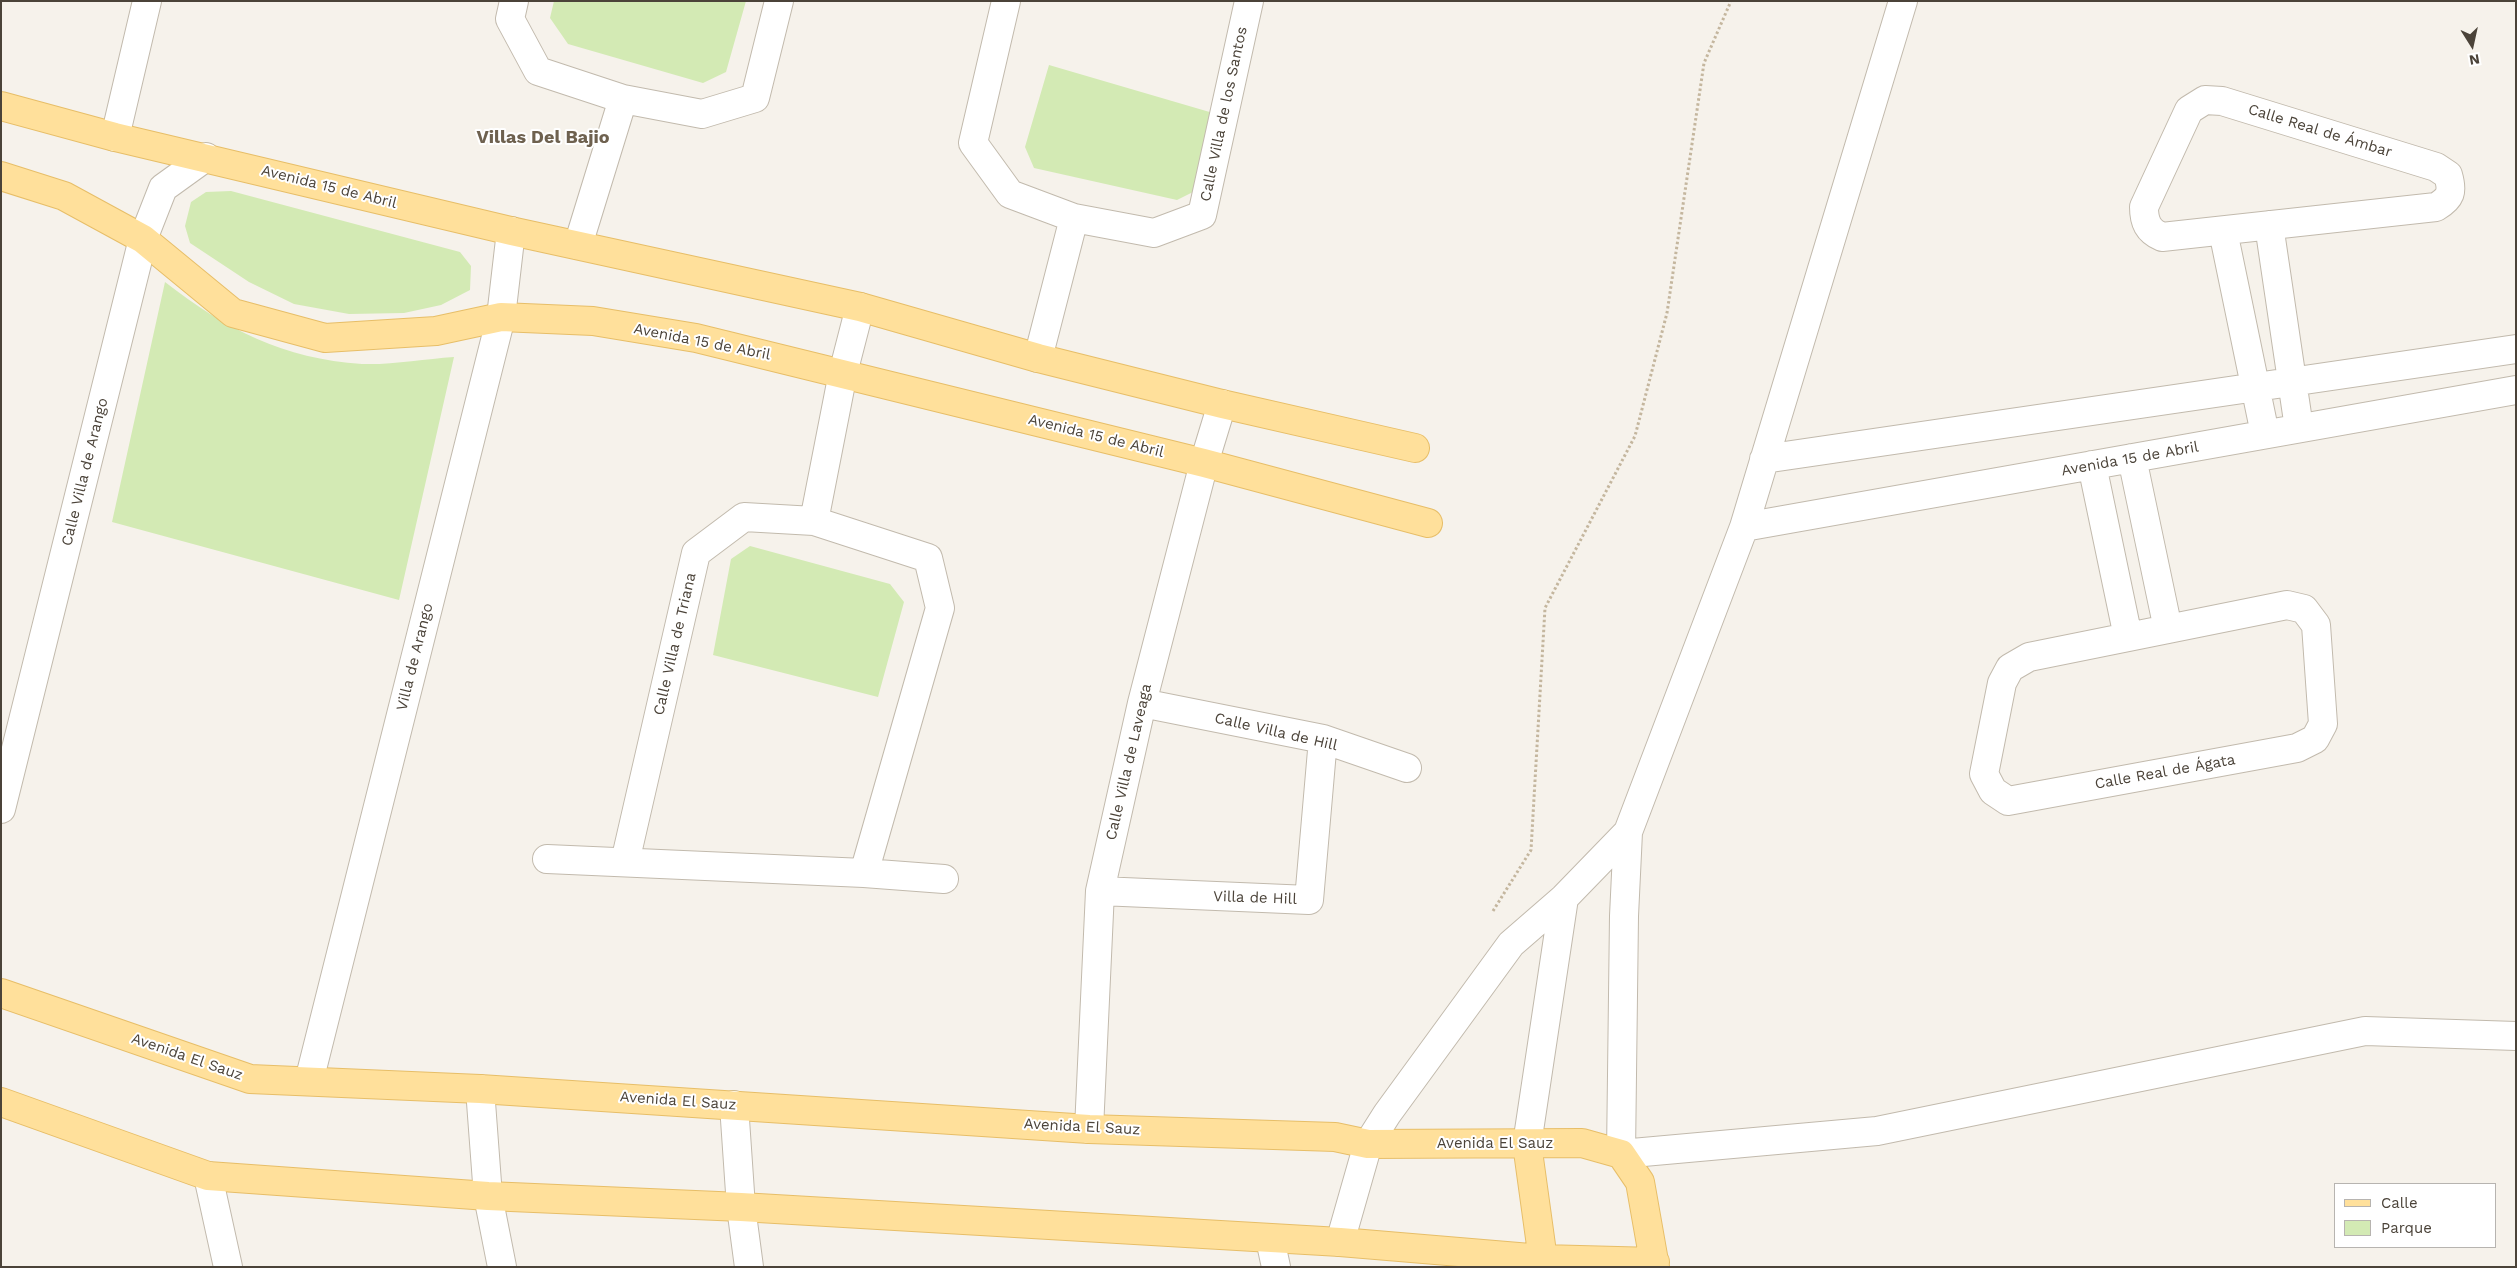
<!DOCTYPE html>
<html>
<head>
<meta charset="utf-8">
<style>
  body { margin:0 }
  #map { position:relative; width:2517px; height:1268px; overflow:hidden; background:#f6f2eb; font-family:"Work Sans",sans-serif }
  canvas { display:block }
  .frame { position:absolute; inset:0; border:2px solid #4b4339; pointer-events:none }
  .legend { position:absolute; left:2334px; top:1183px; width:162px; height:65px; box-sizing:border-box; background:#fff; border:1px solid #b7b4b0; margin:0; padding:6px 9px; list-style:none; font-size:15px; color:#4b4339 }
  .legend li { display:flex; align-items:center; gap:10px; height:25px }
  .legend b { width:25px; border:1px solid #b7b4b0 }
  .north { position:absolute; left:2447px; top:20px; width:50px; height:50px; -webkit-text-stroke:4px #fff; paint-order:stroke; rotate:170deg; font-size:14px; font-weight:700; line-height:20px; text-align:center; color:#4b4339 }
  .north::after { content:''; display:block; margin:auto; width:18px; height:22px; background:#4b4339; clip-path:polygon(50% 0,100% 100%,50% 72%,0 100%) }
</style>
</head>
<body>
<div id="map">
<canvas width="2517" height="1268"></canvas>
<div class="frame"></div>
<ul class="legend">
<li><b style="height:6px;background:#ffe09b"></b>Calle</li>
<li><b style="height:14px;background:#d3eab4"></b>Parque</li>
</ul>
<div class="north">N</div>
</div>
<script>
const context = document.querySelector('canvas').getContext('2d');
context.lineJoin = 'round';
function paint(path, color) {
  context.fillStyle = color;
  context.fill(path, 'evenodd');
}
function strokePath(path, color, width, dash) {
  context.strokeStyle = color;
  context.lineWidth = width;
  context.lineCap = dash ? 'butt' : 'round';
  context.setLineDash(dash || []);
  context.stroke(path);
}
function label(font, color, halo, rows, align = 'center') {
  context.font = font + ' "Work Sans",sans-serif';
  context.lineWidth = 4;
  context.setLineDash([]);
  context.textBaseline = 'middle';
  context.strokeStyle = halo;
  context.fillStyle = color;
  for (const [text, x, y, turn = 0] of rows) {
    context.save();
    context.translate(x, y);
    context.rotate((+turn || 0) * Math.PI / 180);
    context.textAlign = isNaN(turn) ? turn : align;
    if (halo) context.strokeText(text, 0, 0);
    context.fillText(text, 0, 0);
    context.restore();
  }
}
paint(new Path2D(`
  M554,1h192l-20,71 -23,11 -135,-39 -18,-26z
  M1049,65l164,48 -18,78 -18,9 -143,-32 -9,-21z
  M231,191l229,61 11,14 -1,24 -29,15 -37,8 -55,1 -55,-10 -45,-22 -59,-39 -5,-17 6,-24 15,-10z
  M165,282c60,47 119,77 197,82 30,1 62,-5 92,-7l-55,243 -287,-78z
  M750,546l140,38 14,18 -26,95 -165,-42 18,-96z`), '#d3eab4');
const minor = new Path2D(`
  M514,1l-4,18 28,52 85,28 79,15 53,-16 24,-97
  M1006,1l-33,142 37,51 64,24 80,15 48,-18 47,-214
  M1903,1l-159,526 -116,305 -4,84 -3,238 256,-23 488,-100 151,5
  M2205,100l17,1 214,66 12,8c5,17 3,23 -12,32l-274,30c-14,-6 -18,-15 -18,-30l45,-97z
  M115,137l32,-136
  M2269,225l30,203
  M2223,231l42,203
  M578,245l45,-146
  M1038,358l36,-140
  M2132,458l36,171
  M1764,459l752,-110
  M2092,465l36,172
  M814,521l29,-148 17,-66
  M1744,527l772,-137
  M2287,605l17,4 12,16 7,99 -8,15 -18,9 -289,53 -15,-10 -9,-17 18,-91 8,-15 19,-11z
  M1142,703l181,36 84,29
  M1,809l142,-570 20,-51 43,-31
  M547,859l317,14 80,6
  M625,862l71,-309 48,-36 70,4 114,37 12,50 -76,265
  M1100,891l209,9 14,-161
  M309,1081l192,-764 10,-86
  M480,1089l8,107 14,71
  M734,1105l7,102 8,60
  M1089,1129l11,-238 42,-188 62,-240 18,-59
  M1527,1144l37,-246
  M208,1176l20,91
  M1270,1239l6,28
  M1340,1242l28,-98 19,-30 124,-170 53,-46 64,-66`);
const major = new Path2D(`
  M1,106l114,31 396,94 349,76 178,51 184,46 193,44
  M1,176l63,20 79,43 90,74 92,25 111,-7 65,-14 92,4 103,17 508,125 224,60
  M1,993l249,86 230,10 609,40 246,8 33,7 214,-1 39,11 19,28 15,85
  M1,1102l207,74 280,20 253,11 599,35 202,17 113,3
  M1527,1144l17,123`);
strokePath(minor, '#c2baad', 30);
strokePath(major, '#e7be68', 30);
strokePath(new Path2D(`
  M1493,911l38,-61 14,-242 90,-172 32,-123 37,-250 27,-62`), '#c4b69e', 3, [2.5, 2.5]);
strokePath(minor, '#fff', 28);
strokePath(major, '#ffe09b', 28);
label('15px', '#4b4339', '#fff', [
  ["Calle Villa de los Santos",1224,114,-78],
  ["Calle Real de Ámbar",2320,131,17],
  ["Avenida 15 de Abril",329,187,14],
  ["Avenida 15 de Abril",702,342,11],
  ["Avenida 15 de Abril",1096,436,14],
  ["Avenida 15 de Abril",2130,459,-10],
  ["Calle Villa de Arango",85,472,-76],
  ["Calle Villa de Triana",675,644,-77],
  ["Villa de Arango",415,657,-76],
  ["Calle Villa de Hill",1276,732,13],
  ["Calle Villa de Laveaga",1129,762,-77],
  ["Calle Real de Ágata",2165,772,-10],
  ["Villa de Hill",1255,898,2],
  ["Avenida El Sauz",187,1057,19],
  ["Avenida El Sauz",678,1101,4],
  ["Avenida El Sauz",1082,1127,3],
  ["Avenida El Sauz",1495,1144]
]);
label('bold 18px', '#6e614f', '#fff', [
  ["Villas Del Bajio",543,138]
]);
</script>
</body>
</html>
